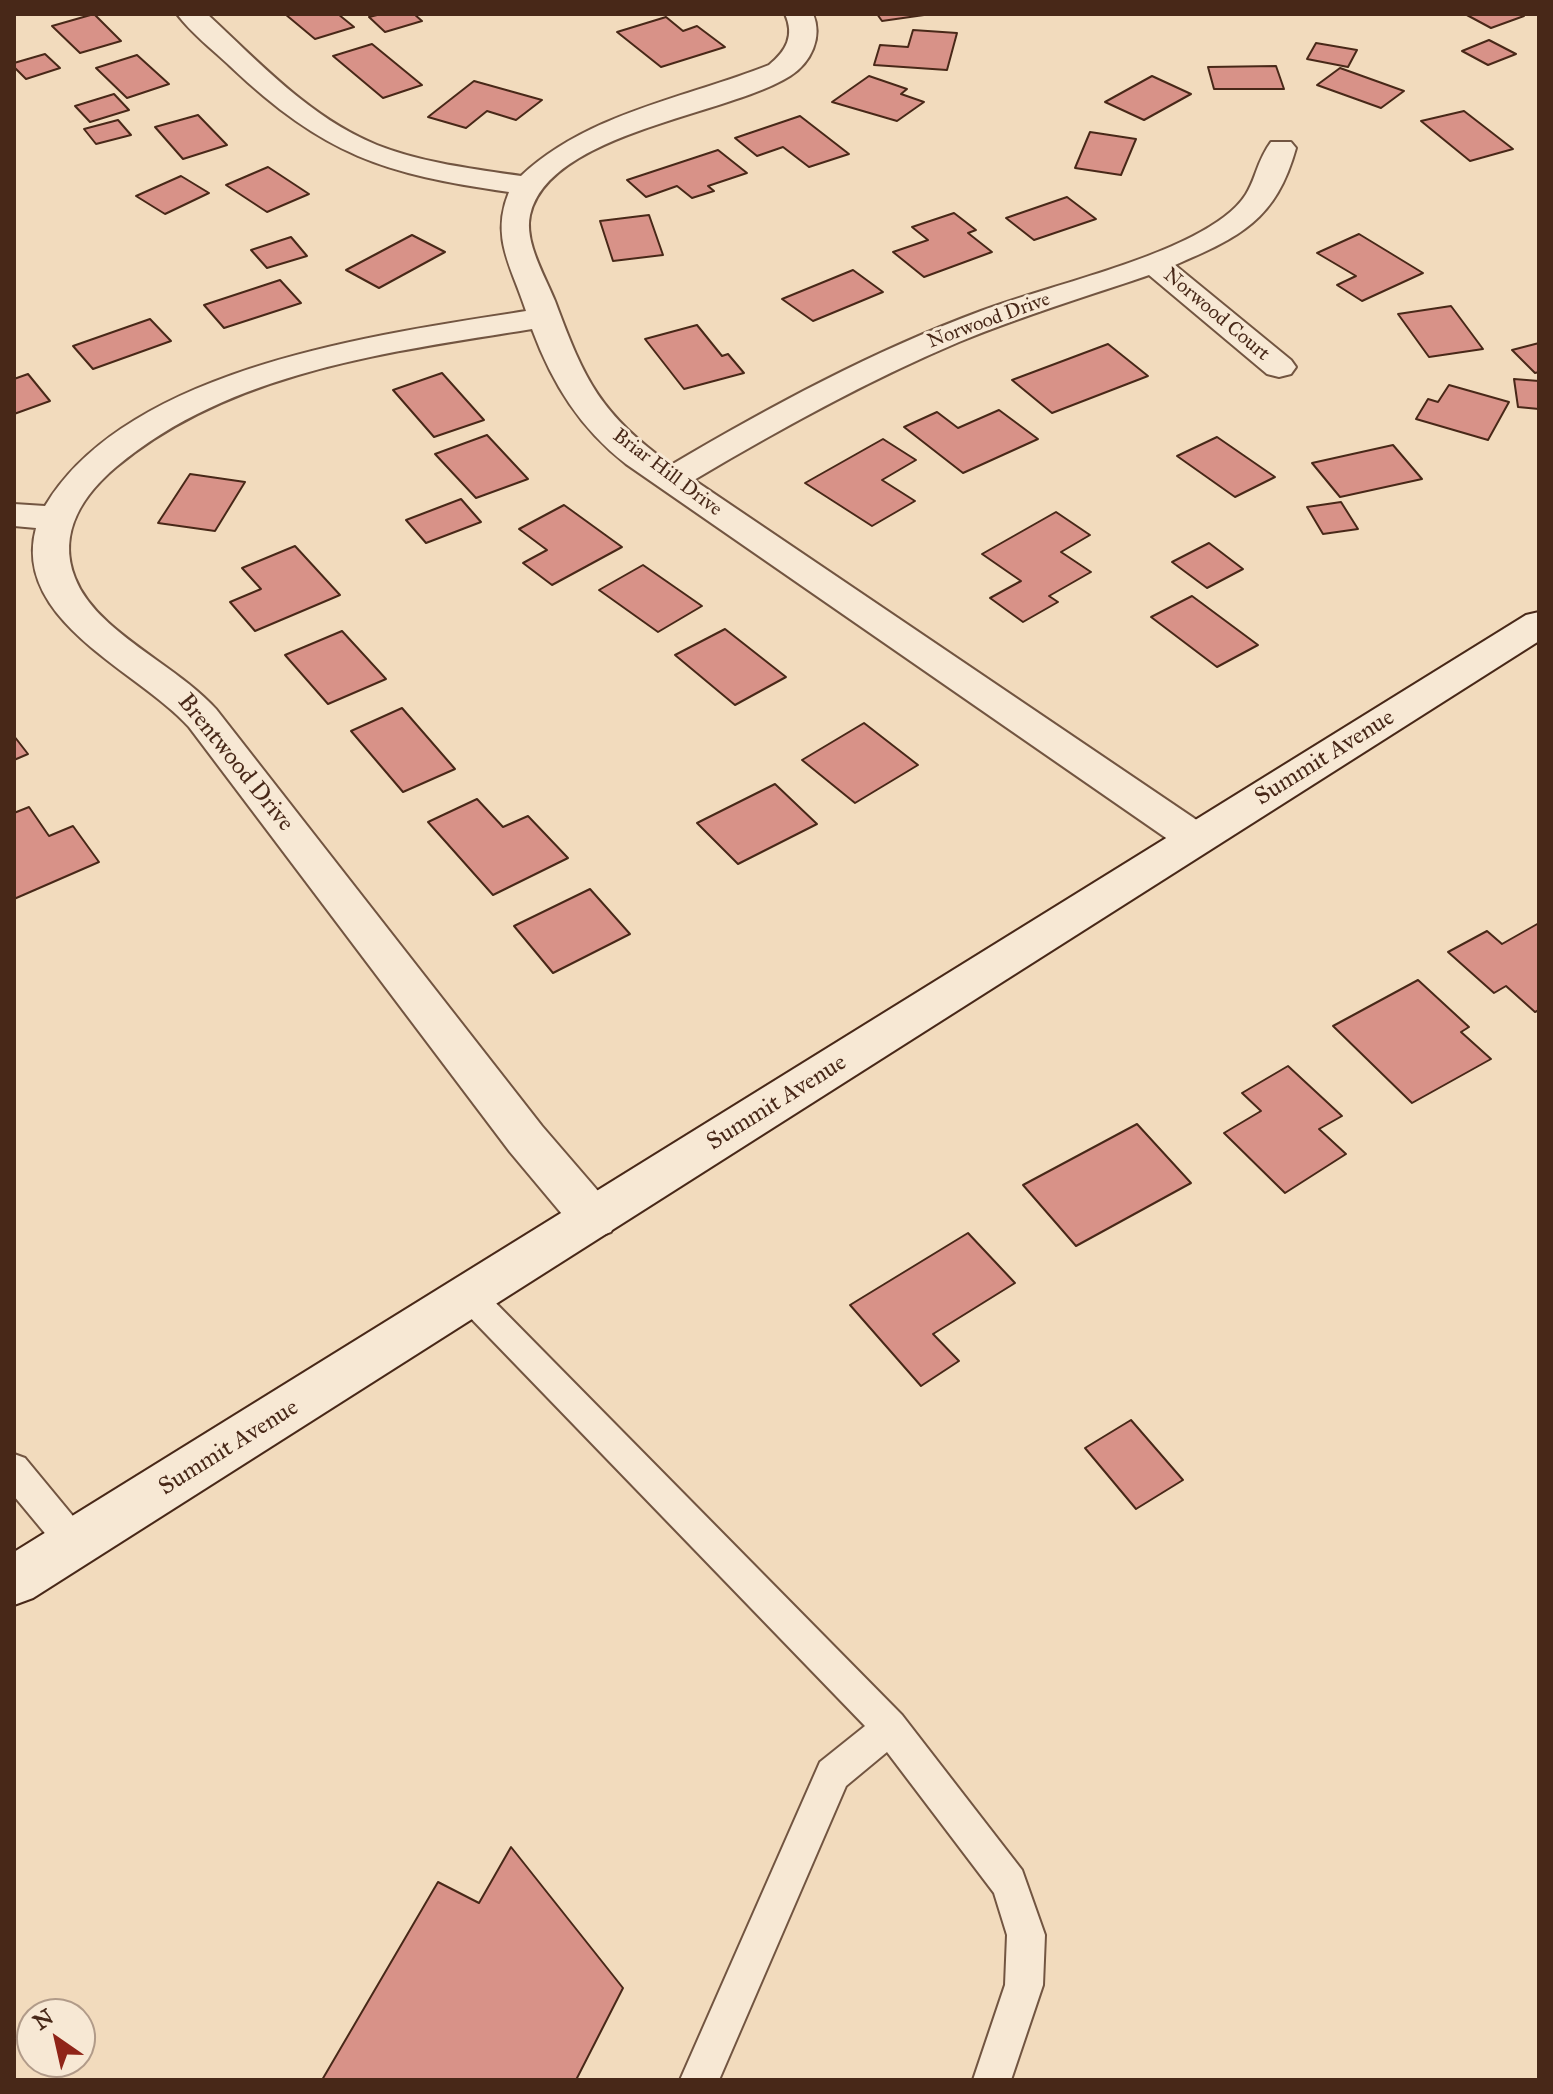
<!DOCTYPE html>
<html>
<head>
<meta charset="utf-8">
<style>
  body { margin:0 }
  #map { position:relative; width:1553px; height:2094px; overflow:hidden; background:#f2dbbd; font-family:"IM FELL Great Primer",serif }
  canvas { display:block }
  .frame { position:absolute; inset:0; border:16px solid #482818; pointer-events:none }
  .north { position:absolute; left:16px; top:1998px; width:80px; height:80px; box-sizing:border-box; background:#f7e8d4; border:2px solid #b19b89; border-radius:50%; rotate:326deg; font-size:22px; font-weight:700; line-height:32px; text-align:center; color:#482818 }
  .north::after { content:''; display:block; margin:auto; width:28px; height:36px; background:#8f2418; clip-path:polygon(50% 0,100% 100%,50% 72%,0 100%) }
</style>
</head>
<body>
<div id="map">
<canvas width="1553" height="2094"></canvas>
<div class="frame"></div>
<div class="north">N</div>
</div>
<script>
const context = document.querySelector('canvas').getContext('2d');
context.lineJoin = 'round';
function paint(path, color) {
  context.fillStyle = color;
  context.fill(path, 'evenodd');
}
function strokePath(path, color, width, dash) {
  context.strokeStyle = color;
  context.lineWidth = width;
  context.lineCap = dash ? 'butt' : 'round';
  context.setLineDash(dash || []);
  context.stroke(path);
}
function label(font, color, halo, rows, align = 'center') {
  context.font = font + ' "IM FELL Great Primer",serif';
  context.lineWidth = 6;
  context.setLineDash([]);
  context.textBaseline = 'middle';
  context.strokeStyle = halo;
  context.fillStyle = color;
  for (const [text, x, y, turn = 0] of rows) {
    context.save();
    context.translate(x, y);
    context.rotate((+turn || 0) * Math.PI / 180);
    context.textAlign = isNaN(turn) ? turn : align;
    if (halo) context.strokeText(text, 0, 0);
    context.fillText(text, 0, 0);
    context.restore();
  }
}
const building = new Path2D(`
  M94,14l27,27 -41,12 -28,-27z
  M285,14h53l16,13 -39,12z
  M381,14h33l8,7 -37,11 -16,-15z
  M877,14h47v1l-42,6z
  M1465,14h56l3,2 -33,12z
  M666,17l17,14 14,-5 28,21 -64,20 -44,-35z
  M913,30l44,3 -10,37 -73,-5 6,-20 28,2z
  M1489,40l27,14 -28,11 -26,-14z
  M1316,43l41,7 -9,17 -41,-8z
  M372,44l50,41 -39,13 -50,-42z
  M45,54l15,14 -34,11 -12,-12v-4z
  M137,55l32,29 -42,14 -31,-30z
  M1276,66l8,23h-70l-6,-22z
  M1340,68l64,23 -23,17 -64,-23z
  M869,76l38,13 -6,5 23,8 -27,19 -65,-19z
  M1152,76l39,18 -47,26 -39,-18z
  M474,81l68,19 -26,20 -29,-9 -21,17 -38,-11z
  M114,94l15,16 -39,12 -15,-16z
  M1464,111l49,38 -43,12 -49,-40z
  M198,115l29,30 -44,14 -28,-32z
  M800,116l49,38 -40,13 -26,-20 -26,9 -22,-18z
  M118,120l13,15 -35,9 -12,-15z
  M1090,132l46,7 -15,36 -46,-7z
  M718,150l29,23 -39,13 6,5 -22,7 -15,-12 -31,11 -19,-17z
  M268,167l41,27 -42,18 -41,-27z
  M181,176l28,17 -44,21 -29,-18z
  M1067,197l29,22 -62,21 -28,-22z
  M954,213l22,17 -8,3 24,19 -68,25 -31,-25 35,-12 -16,-13z
  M649,215l14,40 -50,6 -13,-40z
  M1359,234l64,39 -61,28 -25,-16 19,-9 -39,-23z
  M412,235l33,17 -66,36 -33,-18z
  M291,237l16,19 -40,12 -16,-18z
  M853,270l30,22 -70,29 -31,-22z
  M280,280l21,23 -77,25 -20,-23z
  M1451,306l32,43 -54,8 -31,-43z
  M150,319l21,22 -78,28 -20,-23z
  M697,325l25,31 6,-2 16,19 -60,16 -39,-50z
  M1539,343v29l-4,1 -23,-23z
  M1108,344l40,32 -96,37 -40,-33z
  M442,373l42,47 -50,17 -41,-47z
  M28,374l22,27 -36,13v-35z
  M1514,379l25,2v28l-21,-2z
  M1449,385l60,17 -21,38 -72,-21 12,-20 10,3z
  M999,410l39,29 -75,34 -59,-46 33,-15 21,16z
  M487,435l41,44 -52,19 -41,-44z
  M1217,437l58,40 -40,20 -58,-41z
  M883,439l33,21 -34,20 33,21 -43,25 -67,-43z
  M1393,445l29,34 -82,18 -28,-34z
  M190,474l55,8 -30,49 -57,-8z
  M461,499l20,23 -55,21 -20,-23z
  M1341,502l17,27 -35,5 -16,-27z
  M564,505l58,42 -70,38 -29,-22 24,-13 -28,-21z
  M1056,512l34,23 -29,17 30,20 -42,24 9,6 -35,20 -33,-24 31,-17 -39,-27z
  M1209,543l34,26 -36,19 -35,-26z
  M295,546l45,49 -85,36 -25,-29 31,-13 -19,-21z
  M643,565l59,41 -44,26 -59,-42z
  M1192,596l66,49 -41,22 -66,-50z
  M725,629l61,48 -51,28 -60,-50z
  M342,631l44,48 -58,25 -43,-49z
  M402,708l53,61 -52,23 -52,-61z
  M864,723l54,42 -63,38 -53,-43z
  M14,736l14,18 -14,6z
  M775,784l42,40 -79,40 -41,-41z
  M477,799l26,28 25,-11 40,42 -75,37 -65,-73z
  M29,807l20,29 24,-10 26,36 -85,37v-86z
  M590,889l40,45 -77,39 -39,-47z
  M1539,923v87l-4,2 -29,-26 -12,7 -46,-41 39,-21 15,13z
  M1418,980l51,47 -8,5 30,27 -79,44 -79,-77z
  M1288,1066l54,50 -23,13 27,25 -61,39 -61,-60 37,-22 -19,-18z
  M1137,1124l54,59 -115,63 -53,-61z
  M968,1233l47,50 -82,51 26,27 -38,25 -71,-81z
  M1131,1420l52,60 -47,29 -51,-61z
  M511,1847l112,141 -47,92h-254l116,-198 41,21z`);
paint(building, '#d89288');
strokePath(building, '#482818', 2);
const lane = new Path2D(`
  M470,1284l11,4 421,427 120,155 23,65 -2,50 -32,95h-38l32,-95 2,-50 -13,-42 -107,-141 -41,34 -127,294h-39l140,-318 45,-36 -406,-420 -4,-9 4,-9z
  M14,1454l11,4 62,75 5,11 -5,11 -12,4 -12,-4 -49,-59z`);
const street = new Path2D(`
  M177,14h30c52,48 103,104 170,131 46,18 96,24 144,31 67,-63 165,-78 248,-111 17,-14 26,-29 16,-51h28c10,23 -2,49 -23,62 -61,39 -241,56 -260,139 -6,27 15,61 25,86 30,81 45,112 116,164 100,-59 202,-114 310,-154 69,-26 186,-51 243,-94 35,-26 26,-46 47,-75h20l5,6c-20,72 -56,89 -121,117l116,95 5,7 -5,7 -12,3 -12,-3 -118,-99c-64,22 -128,41 -190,67 -92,39 -179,87 -265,138l516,349 6,10 -6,10 -14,4 -14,-4 -556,-385c-46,-36 -73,-79 -94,-135 -142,23 -302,42 -416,138 -33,28 -59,66 -41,111 21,54 101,86 141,131l326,417 69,80 6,13 -6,13 -17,6 -17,-6 -67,-80 -321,-425c-50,-56 -178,-106 -153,-199l-22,-2v-22l31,2c83,-139 334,-172 481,-195 -14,-44 -36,-73 -17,-119 -126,-18 -185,-37 -279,-126 -17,-16 -39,-33 -53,-52z`);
const secondary = new Path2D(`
  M1539,612v29l-1506,957 -19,7v-53l1512,-937z`);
strokePath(lane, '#725541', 4);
strokePath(street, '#725541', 4);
strokePath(secondary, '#482818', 4);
paint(lane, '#f7e8d4');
paint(street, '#f7e8d4');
paint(secondary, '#f7e8d4');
label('20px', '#482818', '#f7e8d4', [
  ["Norwood Court",1216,315,40],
  ["Norwood Drive",989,321,-20],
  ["Briar Hill Drive",667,473,37]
]);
label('24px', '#482818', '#f7e8d4', [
  ["Summit Avenue",1325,758,-32],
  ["Brentwood Drive",235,763,51],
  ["Summit Avenue",777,1103,-32],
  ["Summit Avenue",229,1448,-32]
]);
</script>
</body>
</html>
